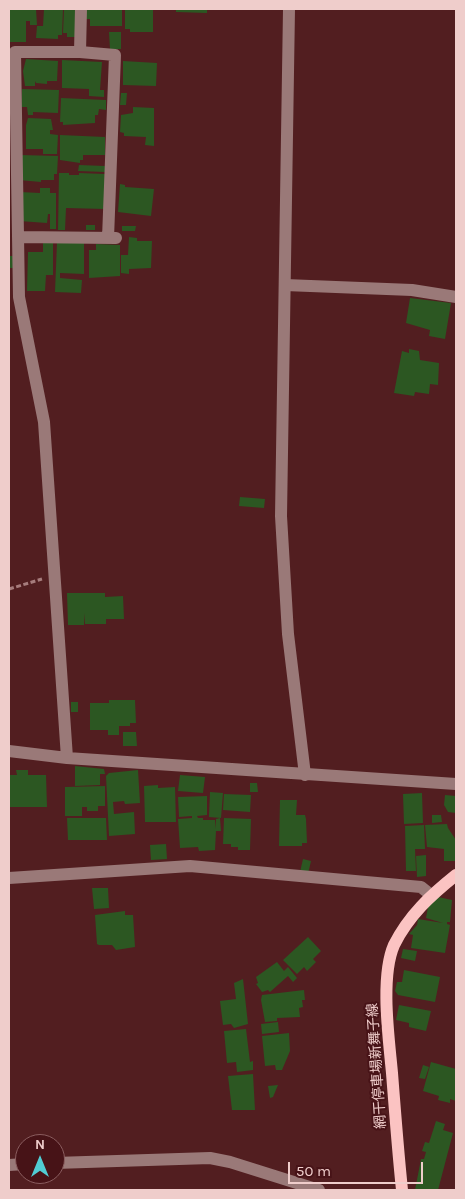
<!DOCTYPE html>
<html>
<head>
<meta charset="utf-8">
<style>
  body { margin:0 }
  #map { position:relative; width:465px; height:1199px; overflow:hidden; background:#521e20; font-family:Karla,sans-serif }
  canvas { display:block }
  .frame { position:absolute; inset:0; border:10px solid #efcdcb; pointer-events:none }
  .north { position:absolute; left:15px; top:1134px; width:50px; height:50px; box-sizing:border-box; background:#471317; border:1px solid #8a5d5f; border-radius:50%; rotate:0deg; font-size:14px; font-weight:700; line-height:20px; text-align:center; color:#efcdcb }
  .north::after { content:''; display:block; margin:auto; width:18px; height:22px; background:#51ccd3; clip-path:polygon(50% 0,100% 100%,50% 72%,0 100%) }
  .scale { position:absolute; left:288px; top:1162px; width:135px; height:22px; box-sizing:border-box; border:2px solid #efcdcb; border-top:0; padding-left:6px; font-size:15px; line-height:18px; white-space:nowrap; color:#efcdcb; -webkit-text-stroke:4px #471317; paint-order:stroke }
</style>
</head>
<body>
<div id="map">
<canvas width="465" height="1199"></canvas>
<div class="frame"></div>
<div class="north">N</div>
<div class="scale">50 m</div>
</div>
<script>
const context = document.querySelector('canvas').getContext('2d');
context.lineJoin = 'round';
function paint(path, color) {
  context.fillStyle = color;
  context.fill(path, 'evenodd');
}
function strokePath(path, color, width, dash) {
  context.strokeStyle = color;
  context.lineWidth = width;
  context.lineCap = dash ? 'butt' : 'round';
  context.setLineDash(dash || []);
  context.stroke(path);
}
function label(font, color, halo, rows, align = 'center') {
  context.font = font + ' Karla,"Noto Sans JP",sans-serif';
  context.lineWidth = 4;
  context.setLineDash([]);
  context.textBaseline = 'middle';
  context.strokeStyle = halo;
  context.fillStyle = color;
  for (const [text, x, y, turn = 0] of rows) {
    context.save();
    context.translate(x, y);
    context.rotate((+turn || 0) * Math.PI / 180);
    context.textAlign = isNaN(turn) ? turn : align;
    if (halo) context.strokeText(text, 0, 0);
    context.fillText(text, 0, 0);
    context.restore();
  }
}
paint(new Path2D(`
  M10,9h26l1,16h-7v-4h-4v21h-16z
  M44,9h19l-1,26h-4v4l-22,-1 1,-12h6z
  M64,9h14l-1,28h-10v-4h-4z
  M88,9h34v17h-32v-7h-4v-8z
  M125,9l28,1v22h-23v-3h-5z
  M176,9h31v4l-31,-1z
  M109,32h12v17h-11z
  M26,59l32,2 -1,20h-10v3l-11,-1 -1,-2v5h-10l-2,-15z
  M62,60l40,2 -2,28h4v7l-15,-1v-7l-27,-1z
  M123,61l34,2 -1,23 -33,-1z
  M22,89l37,1 -1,23 -25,-1v3h-5l-1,-8h-6z
  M121,93h6l-1,12h-6z
  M61,98l45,2v10l-7,-1 -1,6h-3v8l-32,2v-3h-3z
  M133,107l21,1v38l-9,-1 1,-8 -22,-1v-3l-4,-1 1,-17 12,-2z
  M28,118l23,1 2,11h-3v4l8,1 -1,19h-14v-5h-17v-24z
  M60,135l45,2v18h-22v5h-3v3l-20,-3z
  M20,155l38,1 -1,18h-3v6h-13v2l-22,-2z
  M79,165l26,1v6l-27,-1z
  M59,173h10v2h10v-2l26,1v35l-39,-1 -1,22h-7z
  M120,184l5,1v2l29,2 -3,27 -33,-4z
  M40,188h10v5h6v36h-6v-15h-2l-1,9 -28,-2 1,-29 20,1z
  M86,225h9v5h-9z
  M122,226h14l-1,5h-13z
  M129,237l8,1v3h15l-1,27 -22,1v5l-8,-1v-18h7z
  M43,242h10v33h-7l-1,16h-18l1,-39h15z
  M57,242l27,1v31l-24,-1v5l22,2 -1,13 -26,-1z
  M96,244l24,1v31l-31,2v-28h7z
  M9,256h6v12h-6z
  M410,298l41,5 -6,36 -16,-3 1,-6 -24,-7z
  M409,349l10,2 1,9 19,3 -1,22 -8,-1 -1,10 -14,-2 -1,4 -20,-3 8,-42 7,2z
  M240,497l25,2 -1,9 -25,-2z
  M67,593h38v4l18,-1 1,23h-18v5h-21l-1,-11v12h-16z
  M109,700h26l1,23h-6v3h-11v9h-11v-5h-18v-27h19z
  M71,702h7v10h-7z
  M123,732h13l1,14h-14z
  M75,766l29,3 1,5h-5v11l-25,1z
  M16,770h12v5h18l1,32h-38v-32h8z
  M138,770l2,33 -15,1 -1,-3 -11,1 1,12 20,-2 1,22 -26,2 -3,-60 3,-3z
  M180,775l25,2 -2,16 -25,-2z
  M250,783h7l1,9h-8z
  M158,785v3l17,-1 1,35h-31l-1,-36z
  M105,786v20h-7v5h-11v-4h-5v9h-17v-29z
  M210,792l13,1 -2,25 -12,-1z
  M422,793l1,30 -19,1 -1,-30z
  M224,794l27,1 -1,17 -27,-2z
  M445,795l11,1v17l-8,-1 -4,-7z
  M207,796v19l-10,1 1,2h5v2h12l1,9v-10l4,-1 1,13h-5l-1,19 -16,1 -1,-4 -18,1 -2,-29 14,-1v-2l-13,1 -1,-20z
  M280,800h17l-1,15h9l1,4 1,24h-5v3h-23z
  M432,815h9l1,7 -10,1z
  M67,818h39l1,22h-39z
  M224,818l27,1 -1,31h-12v-3h-7v-3h-8z
  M447,824l1,4 8,12v21h-12v-12l-17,-2 -2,-22z
  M424,825l1,24h-10l1,22h-10l-1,-45z
  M166,844l1,15 -16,1 -1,-15z
  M426,855v21l-9,1 -1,-21z
  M303,859l8,2 -3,13 -8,-2z
  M92,888h16l1,20 -15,1z
  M438,897l14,3 -2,22h-3v2l3,1 -5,28 -34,-5 2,-13 -4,-1 8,-9 1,-6 25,4 -17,-5 2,-11z
  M125,911v4h8l2,32 -19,3 -4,-5h-13l-2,-1 -2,-29z
  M308,937l13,14 -8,8 3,3 -9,9 -3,-4 -7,7 -14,-14z
  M403,949l14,2 -2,10 -14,-3z
  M277,962l7,9 4,-4 9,11 -4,4 -5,-6 -18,16 -2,-2 -6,2 -6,-8 2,-1 -2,-6z
  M404,970l36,7 -5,25 -37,-7 -3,-4 2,-9h5z
  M243,979l5,45 -14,4 -3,-4 -8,1 -3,-24 16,-2 -2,-16z
  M304,990l1,10h-3l1,7 -4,1 1,9 -23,1v3l-12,1 -4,-22 1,-5z
  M399,1005l32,6 -5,20 -17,-4v-4l-13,-3z
  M278,1022l1,10 -17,2 -1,-10z
  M246,1029l4,33 3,-1v9l-16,2 -1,-10 -9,1 -3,-32z
  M289,1033l1,18 -8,19h-6l-1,-5 -10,1 -3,-30z
  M431,1062l25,7v32l-6,-2v4l-12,-3 1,-4 -16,-5z
  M423,1065l6,2 -4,12 -6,-1z
  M253,1074l2,36h-23l-4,-34z
  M278,1085l-5,12 -3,1 -2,-12z
  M436,1121l9,3 -2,6 10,3 -15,57h-23l6,-31h3l2,-7 -4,-1 3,-9 4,1z`), '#2c5722');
strokePath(new Path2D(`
  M9,589l33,-10`), '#a67c7c', 3, [5, 2.5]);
strokePath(new Path2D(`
  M289,9l-8,507 7,118 17,141
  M80,52l35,3 -7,183
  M18,237l98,1
  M285,285l127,5 44,7
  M9,751l58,7 389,26
  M67,758l-23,-336 -25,-125 -4,-245h65l1,-43
  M9,878l181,-12 231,21 10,8
  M55,1163l155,-5 20,4 89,28
  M9,1165l16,-1`), '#9a7978', 12);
strokePath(new Path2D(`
  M402,1190c-4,-39 -7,-78 -10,-117 -3,-34 -12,-96 2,-128 15,-30 37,-50 62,-70`), '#fbc3c2', 12);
label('14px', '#efcdcb', '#471317', [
  ["網干停車場新舞子線",377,1066,-94]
]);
</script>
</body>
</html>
